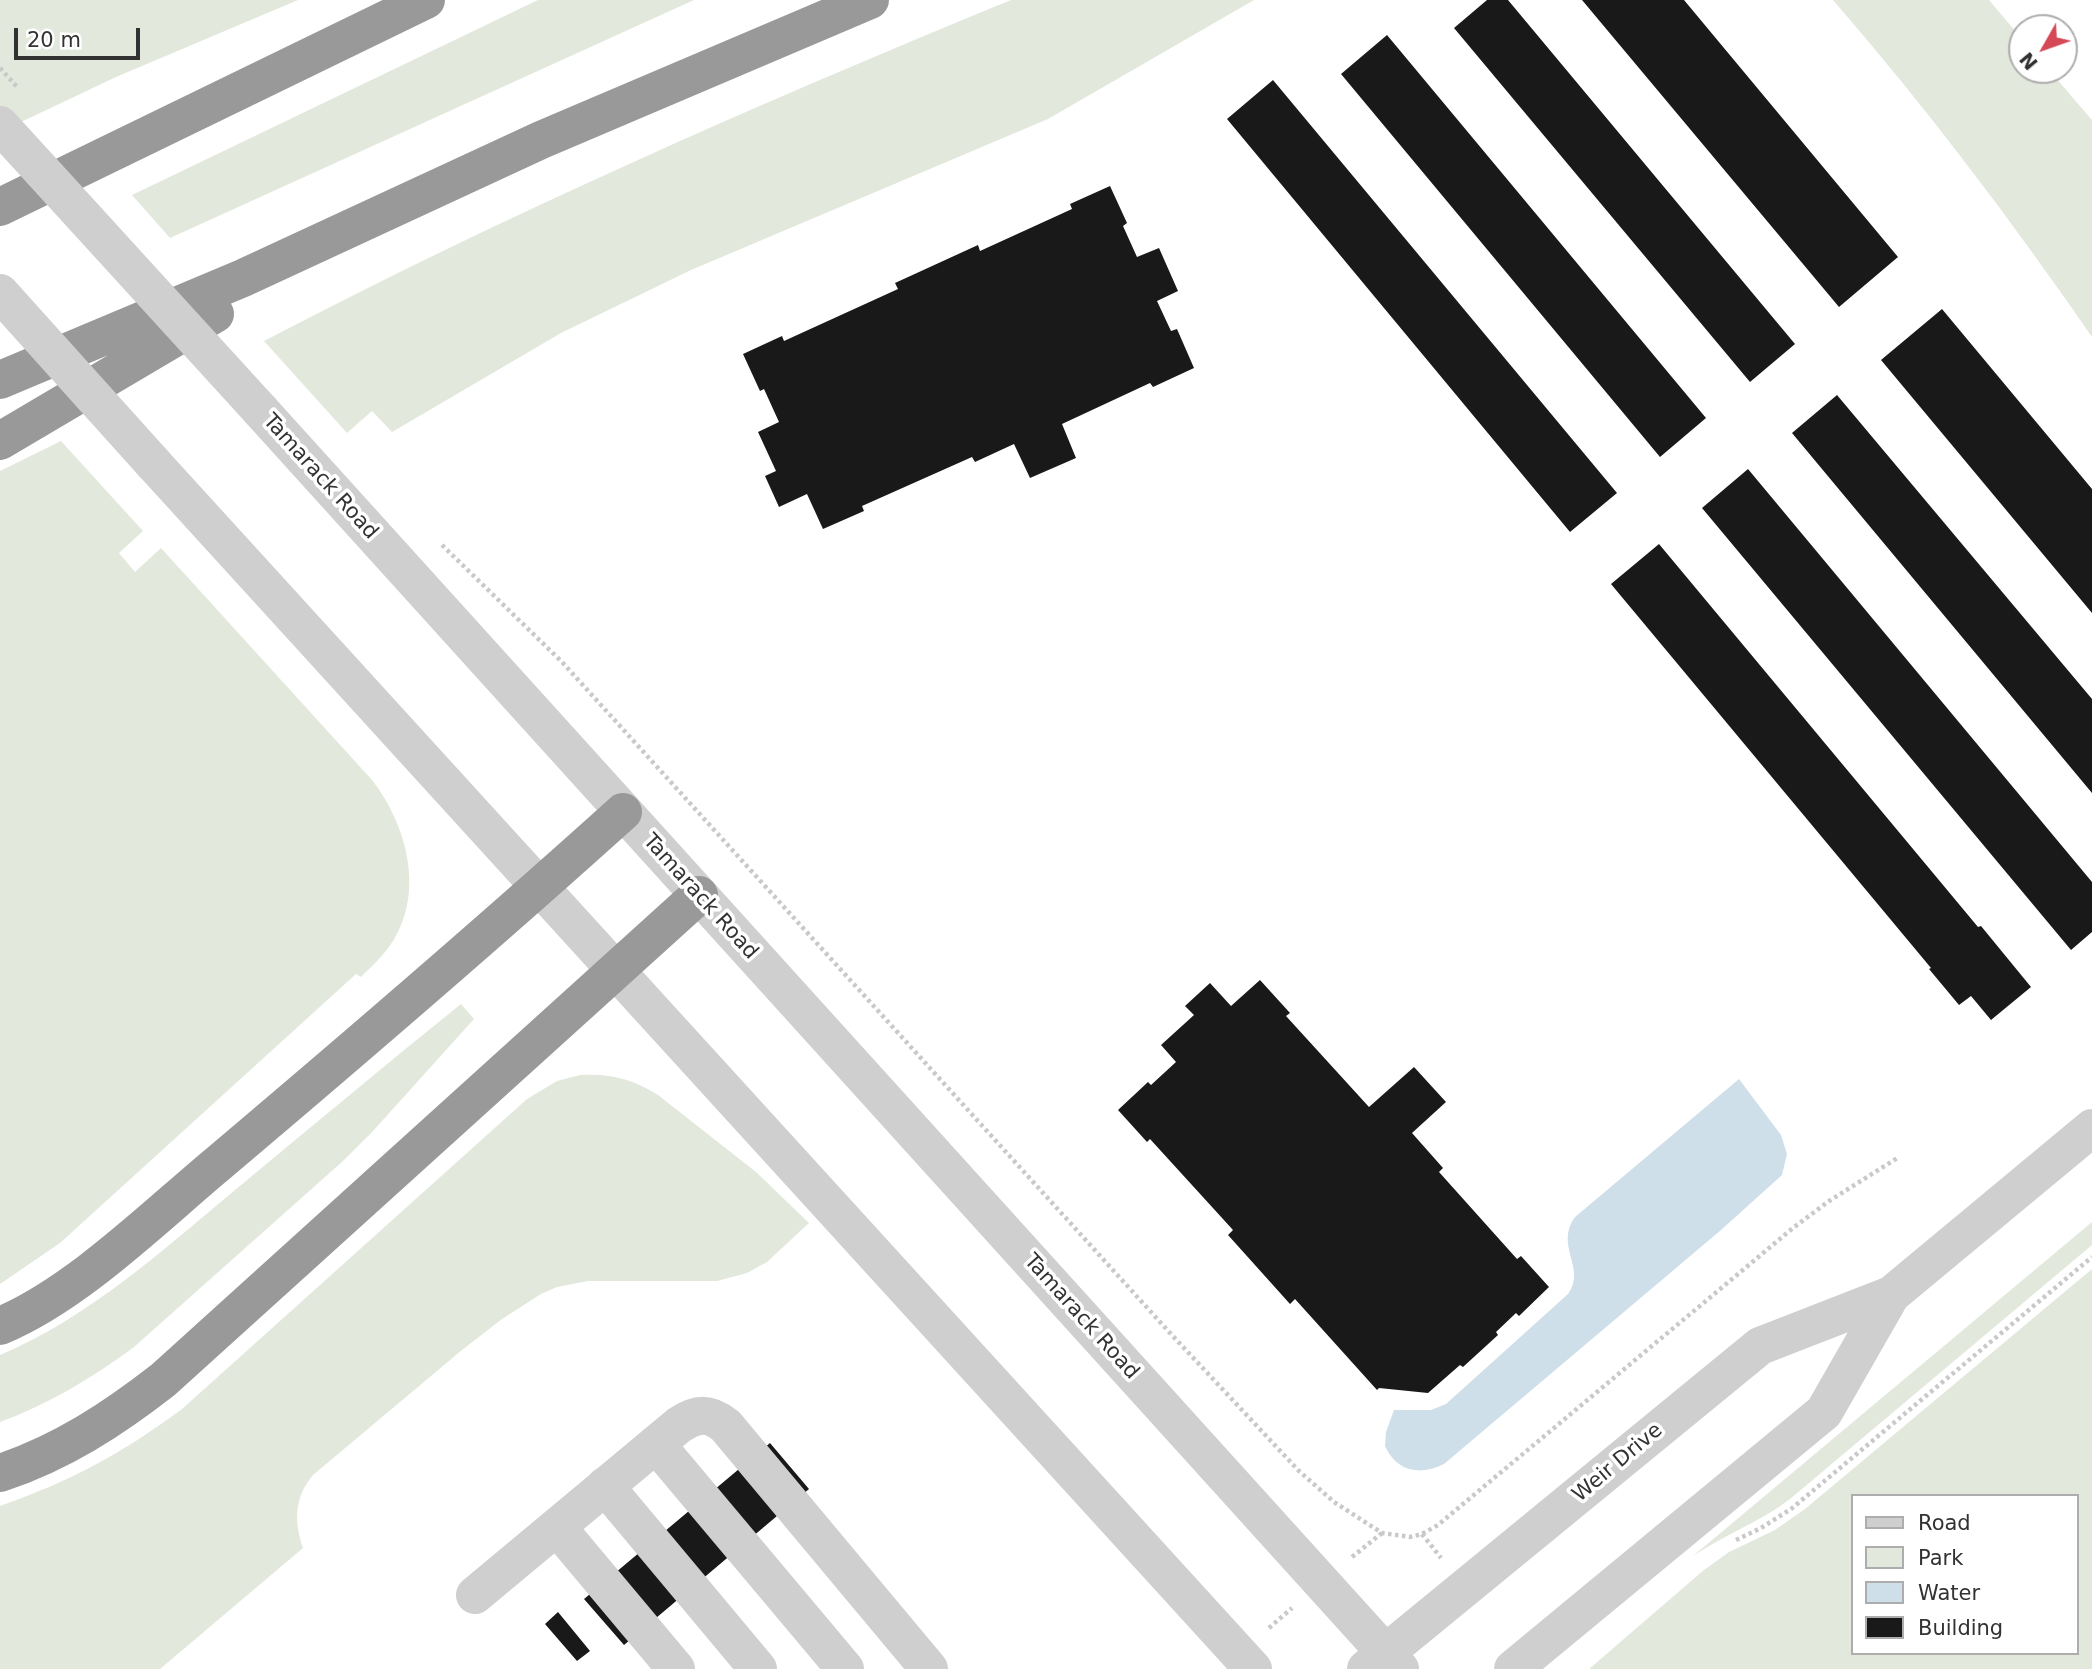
<!DOCTYPE html>
<html>
<head>
<meta charset="utf-8">
<style>
  body { margin:0 }
  #map { position:relative; width:2092px; height:1669px; overflow:hidden; background:#fff; font-family:"DejaVu Sans",sans-serif }
  canvas { display:block }
  .legend { position:absolute; left:1851px; top:1494px; width:228px; height:161px; box-sizing:border-box; background:#fff; border:2px solid #adadad; margin:0; padding:9px 12px; list-style:none; font-size:21px; color:#323232 }
  .legend li { display:flex; align-items:center; gap:14px; height:35px }
  .legend b { width:35px; border:2px solid #adadad }
  .north { position:absolute; left:2008px; top:14px; width:70px; height:70px; box-sizing:border-box; background:#fff; border:2px solid #adadad; border-radius:50%; rotate:230deg; font-size:19px; font-weight:700; line-height:28px; text-align:center; color:#323232 }
  .north::after { content:''; display:block; margin:auto; width:24px; height:32px; background:#d54856; clip-path:polygon(50% 0,100% 100%,50% 72%,0 100%) }
  .scale { position:absolute; left:14px; top:28px; width:126px; height:32px; box-sizing:border-box; border:4px solid #323232; border-top:0; padding-left:9px; font-size:21px; line-height:24px; white-space:nowrap; color:#323232; -webkit-text-stroke:5px #fff; paint-order:stroke }
</style>
</head>
<body>
<div id="map">
<canvas width="2092" height="1669"></canvas>
<ul class="legend">
<li><b style="height:9px;background:#cfcfcf"></b>Road</li>
<li><b style="height:19px;background:#e2e8dc"></b>Park</li>
<li><b style="height:19px;background:#cedfe9"></b>Water</li>
<li><b style="height:19px;background:#191919"></b>Building</li>
</ul>
<div class="north">N</div>
<div class="scale">20 m</div>
</div>
<script>
const context = document.querySelector('canvas').getContext('2d');
context.lineJoin = 'round';
function paint(path, color) {
  context.fillStyle = color;
  context.fill(path, 'evenodd');
}
function strokePath(path, color, width, dash) {
  context.strokeStyle = color;
  context.lineWidth = width;
  context.lineCap = dash ? 'butt' : 'round';
  context.setLineDash(dash || []);
  context.stroke(path);
}
function label(font, color, halo, rows, align = 'center') {
  context.font = font + ' "DejaVu Sans",sans-serif';
  context.lineWidth = 7;
  context.setLineDash([]);
  context.textBaseline = 'middle';
  context.strokeStyle = halo;
  context.fillStyle = color;
  for (const [text, x, y, turn = 0] of rows) {
    context.save();
    context.translate(x, y);
    context.rotate((+turn || 0) * Math.PI / 180);
    context.textAlign = isNaN(turn) ? turn : align;
    if (halo) context.strokeText(text, 0, 0);
    context.fillText(text, 0, 0);
    context.restore();
  }
}
paint(new Path2D(`
  M0,0h298l-182,77 -116,55z
  M538,0h156l-524,238 -38,-43z
  M1011,0h243l-206,119 -357,151 -130,63 -169,99 -20,-21 -25,22 -83,-92c243,-127 494,-237 747,-341z
  M1833,0h156l33,39v31h27l43,50v217c-80,-116 -166,-230 -259,-337z
  M61,441l82,90 -24,22 16,19 26,-24 211,232c34,44 53,110 21,161 -9,14 -21,25 -32,36l-5,-3 -296,269 -60,41v-813z
  M461,1004l13,15 -101,112 -30,30 -209,186c-42,31 -85,57 -134,75v-67c88,-37 162,-104 235,-165 75,-62 150,-125 226,-186z
  M580,1075c30,-2 53,4 78,20l98,77 53,51 -42,39 -20,11 -30,8h-129l-31,6 -16,7 -39,25 -40,31 -149,125c-19,22 -19,47 -10,73l-143,121h-160v-163c71,-25 121,-52 182,-97l345,-310 30,-18z
  M2092,1222v23l-302,254c-30,23 -66,36 -97,57z
  M2092,1269v400h-503l115,-99 25,-18 46,-22 30,-21zM1852,1496h224v157h-224z`), '#e2e8dc');
paint(new Path2D(`
  M1739,1079l42,56 6,19 -5,21 -61,55 -277,234c-24,12 -47,8 -59,-18l1,-14 8,-22h37l15,-6 122,-110c19,-26 -14,-48 7,-77z`), '#cedfe9');
paint(new Path2D(`
  M1487,0h21l287,344 -45,38 -296,-354z
  M1582,0h102l214,257 -59,50z
  M1387,35l319,383 -46,39 -319,-383z
  M1273,80l344,413 -47,39 -343,-413z
  M1110,186l17,37 -4,3 14,31 22,-9 19,43 -21,10 14,30 6,-2 17,39 -41,19 -3,-4 -88,41 14,34 -46,20 -16,-34 -39,18 -3,-5 -110,49 2,5 -41,18 -16,-35 -28,13 -14,-31 11,-5 -18,-39 21,-10 -15,-33 -4,2 -17,-37 39,-18 2,5 114,-52 -3,-6 83,-38 2,6 92,-42 -2,-5z
  M1942,309l150,180v124l-211,-253z
  M1837,395l255,304v94l-300,-360z
  M1748,469l344,413v50l-21,18 -369,-442z
  M1659,544l319,383 3,-1 50,61 -40,33 -20,-24 -12,9 -30,-36 2,-1 -320,-384z
  M1260,980l30,33 -4,3 83,91 45,-40 32,35 -34,31 31,35 -4,4 78,87 4,-3 28,31 -30,29 -3,-3 -20,19 2,3 -35,32 -3,-2 -32,28 -49,-5 -2,2 -82,-91 -5,5 -62,-69 5,-5 -83,-91 -3,3 -29,-32 30,-28 3,3 25,-23 -15,-17 33,-30 -9,-9 25,-23 21,23z
  M770,1443l39,46 -185,156 -40,-46z
  M558,1612l32,39 -13,10 -32,-37z`), '#191919');
strokePath(new Path2D(`
  M442,545l120,117 608,671 129,138 35,31 48,31 28,4 12,-3 16,-9 355,-297 36,-27 70,-44
  M1422,1534l19,24
  M1736,1540l25,-12 30,-19 301,-252
  M1352,1557l30,-24
  M1269,1628l23,-20`), '#c9c9c9', 4.5, [3.5, 3.5]);
strokePath(new Path2D(`
  M261,411l1139,1258
  M153,463l1100,1206
  M656,1444l189,225
  M605,1486l153,183
  M557,1527l119,142
  M475,1595l204,-170c18,-12 30,-13 47,1l203,243
  M1366,1669l394,-323 131,-51 201,-167
  M1513,1669l311,-257 67,-117`), '#cfcfcf', 38);
strokePath(new Path2D(`
  M0,207l426,-207
  M0,380l243,-102 298,-138 329,-140
  M0,441l215,-127
  M0,1326c77,-32 155,-110 220,-164 136,-115 271,-231 403,-350
  M0,1473c61,-20 113,-54 163,-93l536,-485`), '#999', 38);
strokePath(new Path2D(`
  M0,68l18,20`), '#c9c9c9', 4.5, [3.5, 3.5]);
strokePath(new Path2D(`
  M0,125l261,286
  M0,293l153,170`), '#cfcfcf', 38);
label('21px', '#323232', '#fff', [
  ["Tamarack Road",320,477,48],
  ["Tamarack Road",700,897,48],
  ["Tamarack Road",1081,1317,48],
  ["Weir Drive",1618,1463,-40]
]);
</script>
</body>
</html>
